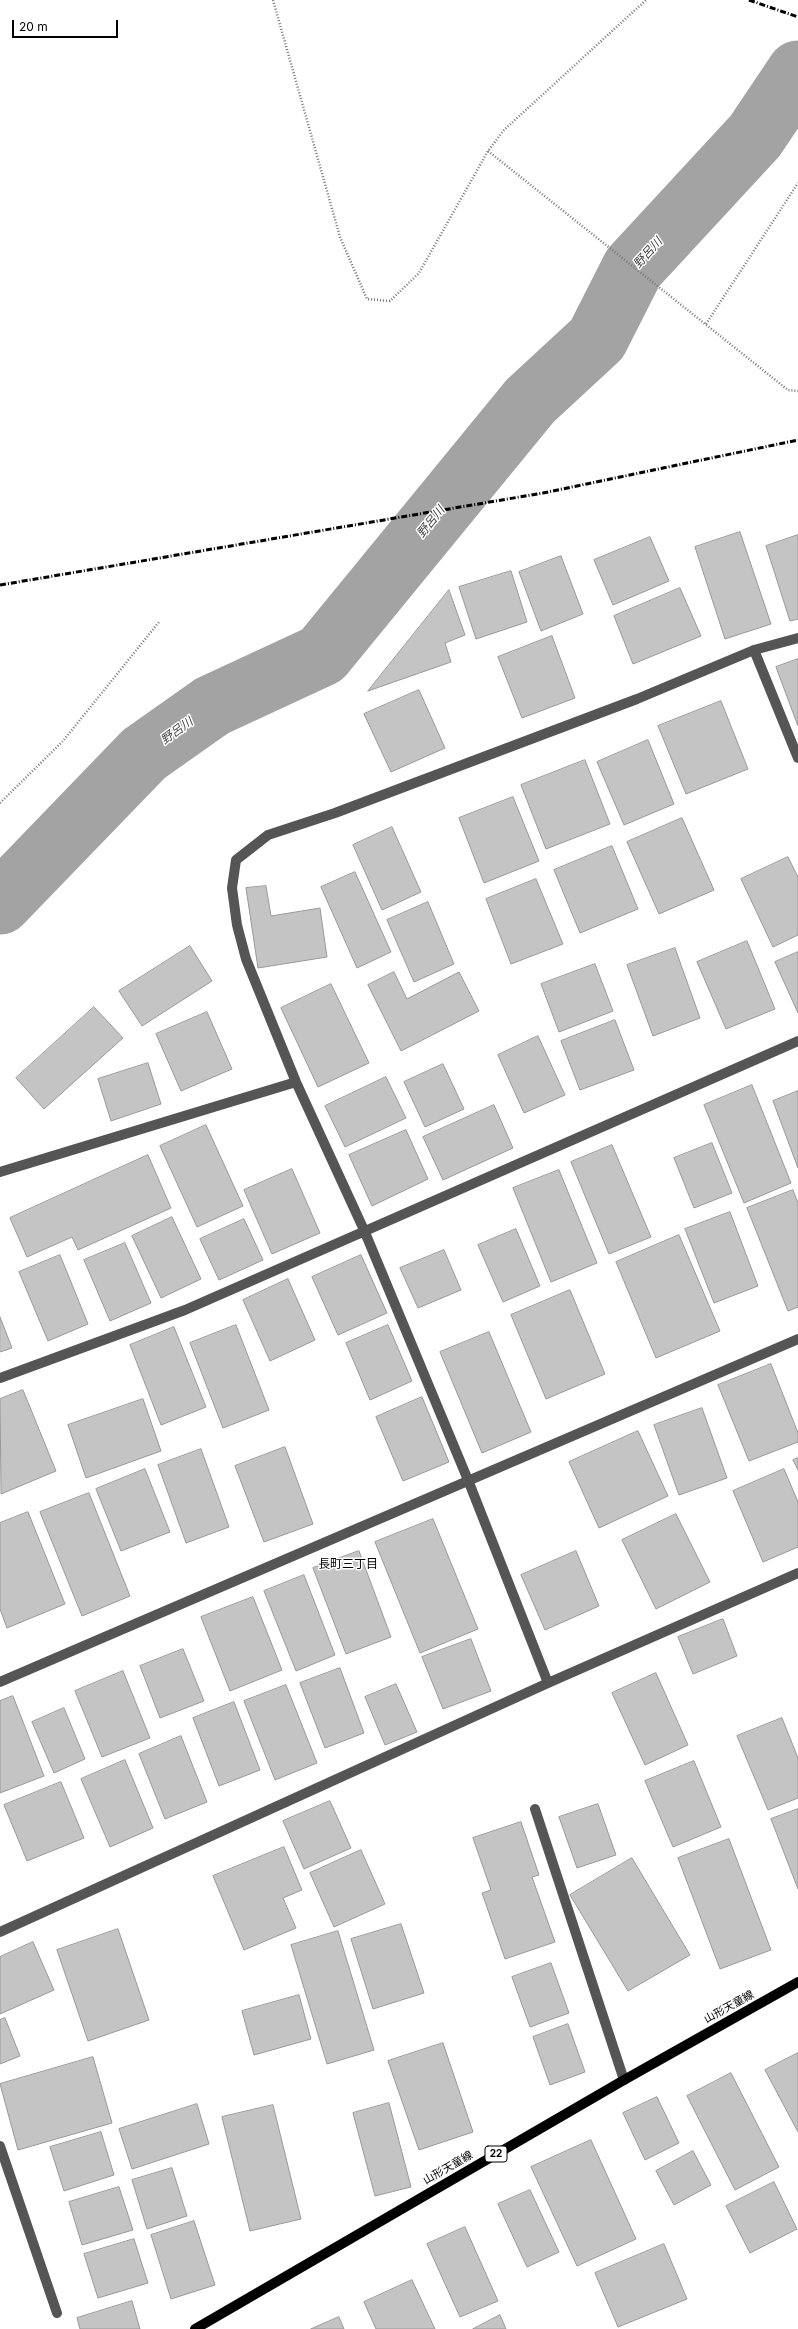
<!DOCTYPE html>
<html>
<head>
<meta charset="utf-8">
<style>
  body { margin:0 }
  #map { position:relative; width:798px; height:2329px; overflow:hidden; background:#fff; font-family:Inter,sans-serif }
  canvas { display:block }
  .scale { position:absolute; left:12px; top:20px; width:106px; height:18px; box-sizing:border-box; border:2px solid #000; border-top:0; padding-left:5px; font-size:12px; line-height:14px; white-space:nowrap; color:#000; -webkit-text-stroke:3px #fff; paint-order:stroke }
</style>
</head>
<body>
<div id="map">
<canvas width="798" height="2329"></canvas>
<div class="scale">20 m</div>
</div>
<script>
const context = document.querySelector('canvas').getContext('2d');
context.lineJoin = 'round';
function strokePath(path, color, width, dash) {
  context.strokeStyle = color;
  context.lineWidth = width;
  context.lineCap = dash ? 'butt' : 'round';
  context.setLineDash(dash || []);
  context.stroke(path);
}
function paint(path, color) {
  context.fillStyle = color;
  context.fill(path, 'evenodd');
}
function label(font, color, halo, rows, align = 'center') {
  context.font = font + ' Inter,"Noto Sans JP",sans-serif';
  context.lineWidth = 3;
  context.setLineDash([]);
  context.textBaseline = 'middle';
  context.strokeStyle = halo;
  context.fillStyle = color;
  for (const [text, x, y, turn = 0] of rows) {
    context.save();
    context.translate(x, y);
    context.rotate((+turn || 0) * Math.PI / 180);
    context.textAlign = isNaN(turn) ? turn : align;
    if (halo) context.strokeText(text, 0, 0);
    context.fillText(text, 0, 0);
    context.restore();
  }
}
strokePath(new Path2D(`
  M0,903l144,-149 68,-48 110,-51 208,-254 67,-62 36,-71 122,-132 43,-64`), '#a3a3a3', 63);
const building = new Path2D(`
  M740,532l31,92 -46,15 -30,-92z
  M798,535v84l-8,2 -24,-75z
  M650,537l19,44 -56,24 -19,-45z
  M561,556l22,58 -42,17 -22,-59z
  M511,571l16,51 -51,17 -17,-52z
  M680,588l21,48 -68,28 -19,-48z
  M449,590l16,45 -20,8 6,19 -83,29z
  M552,636l23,62 -53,20 -24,-61z
  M798,659v67l-22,-59z
  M419,690l26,58 -54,24 -27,-58z
  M721,701l27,68 -62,25 -28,-68z
  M648,740l26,64 -50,21 -27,-63z
  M585,760l25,64 -64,25 -25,-64z
  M513,797l26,64 -55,22 -25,-65z
  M682,818l32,72 -55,24 -32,-72z
  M392,827l29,65 -39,18 -29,-65z
  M612,846l26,63 -58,24 -26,-63z
  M788,857l10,20v58l-25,12 -32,-68z
  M355,872l36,80 -34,16 -36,-81z
  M536,879l27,65 -52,20 -25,-65z
  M266,886l5,30 49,-8 7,49 -69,11 -12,-80z
  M428,902l26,62 -40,18 -27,-62z
  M747,941l28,68 -49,20 -29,-67z
  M190,946l22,35 -70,45 -23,-35z
  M675,948l25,70 -47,18 -26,-71z
  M798,952v61l-23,-51z
  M595,964l18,47 -54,21 -18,-48z
  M394,972l13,27 52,-27 20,39 -78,40 -33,-66z
  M331,984l38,79 -51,24 -37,-79z
  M94,1007l29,31 -79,71 -28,-31z
  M207,1012l25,57 -51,22 -25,-57z
  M615,1020l19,50 -54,20 -19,-49z
  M538,1036l27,59 -41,18 -26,-58z
  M148,1063l13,41 -50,17 -13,-42z
  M443,1064l21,45 -39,18 -21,-45z
  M386,1077l20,41 -61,29 -20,-41z
  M752,1085l39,98 -47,20 -40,-98z
  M798,1091v77l-25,-67z
  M494,1105l19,43 -70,32 -20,-43z
  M206,1125l37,81 -46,21 -37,-81z
  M406,1130l22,49 -56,27 -23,-51z
  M712,1143l20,50 -38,15 -20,-50z
  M612,1145l39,92 -42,17 -38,-92z
  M148,1155l23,53 -93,42 -6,-13 -45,20 -17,-39z
  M292,1169l28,64 -48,21 -28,-64z
  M559,1170l38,93 -46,19 -38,-94z
  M793,1190l5,13v104l-10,4 -41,-103z
  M730,1212l28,74 -44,17 -29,-74z
  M172,1217l29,62 -40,19 -29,-62z
  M244,1219l19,41 -44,20 -19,-41z
  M516,1229l24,57 -37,16 -25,-57z
  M679,1235l41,96 -64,27 -40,-96z
  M125,1243l26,60 -41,18 -26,-61z
  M444,1250l17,40 -43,18 -18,-40z
  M60,1255l28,69 -40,17 -29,-69z
  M361,1255l26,58 -49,22 -26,-58z
  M288,1279l27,61 -45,21 -27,-61z
  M570,1290l35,84 -59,25 -35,-84z
  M0,1317l12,31 -12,4z
  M236,1325l33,85 -46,18 -33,-85z
  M388,1325l24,56 -42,19 -24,-57z
  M174,1327l32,80 -45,18 -31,-80z
  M489,1332l42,100 -49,21 -42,-101z
  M771,1364l27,69v9l-49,19 -31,-76z
  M23,1390l33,81 -55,23 -1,-95z
  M422,1397l27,65 -46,19 -27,-64z
  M143,1399l18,52 -75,27 -18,-53z
  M702,1408l25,70 -48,17 -25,-70z
  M638,1431l30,65 -69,32 -30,-66z
  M285,1447l28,77 -49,18 -29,-76z
  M201,1449l28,78 -43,16 -28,-78z
  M798,1458v12l-5,-10z
  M145,1469l25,63 -49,19 -25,-62z
  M784,1469l14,33v45l-35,15 -30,-71z
  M89,1493l41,103 -48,20 -42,-104z
  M28,1512l37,92 -58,24 -7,-19v-86z
  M676,1514l34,68 -54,27 -34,-69z
  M433,1519l45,110 -58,24 -45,-111z
  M359,1551l32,86 -45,17 -33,-86z
  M576,1551l23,55 -54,24 -24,-55z
  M304,1575l31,80 -39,16 -32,-80z
  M253,1597l29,73 -52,21 -29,-74z
  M723,1619l14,37 -44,18 -15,-37z
  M471,1639l20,52 -48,18 -21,-52z
  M183,1649l21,52 -44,17 -20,-52z
  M340,1668l24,65 -39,15 -25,-65z
  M123,1671l27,67 -48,19 -27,-66z
  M656,1673l32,72 -43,20 -33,-72z
  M396,1684l21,48 -32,13 -20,-48z
  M286,1685l31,78 -42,17 -31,-79z
  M13,1696l31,80 -44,17v-92z
  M234,1702l26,68 -41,16 -26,-68z
  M64,1708l21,51 -31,14 -22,-51z
  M782,1718l16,40v40l-30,12 -31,-74z
  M181,1736l26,66 -42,17 -26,-65z
  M125,1760l28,68 -43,19 -29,-68z
  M694,1761l27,66 -48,20 -28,-66z
  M61,1782l23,56 -57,23 -23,-56z
  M330,1801l21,47 -47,21 -21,-48z
  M598,1804l18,51 -39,13 -18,-51z
  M798,1809v80l-27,-70z
  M521,1822l18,53 -7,2 23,65 -50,17 -23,-66 9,-3 -18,-52z
  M729,1839l42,111 -51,19 -42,-111z
  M284,1847l18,43 -19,8 13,30 -52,22 -31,-74z
  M361,1850l24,54 -51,23 -24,-54z
  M632,1858l58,97 -62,36 -58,-96z
  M401,1924l23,69 -51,16 -22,-70z
  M118,1929l31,91 -61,21 -31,-91z
  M338,1931l36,119 -47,14 -36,-119z
  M33,1942l21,48 -54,24v-57z
  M551,1963l18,50 -39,14 -18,-50z
  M299,1995l12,44 -57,16 -12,-44z
  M5,2018l15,38 -20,8v-44z
  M568,2024l17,48 -35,13 -17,-48z
  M443,2043l30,89 -54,18 -31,-89z
  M798,2053v79l-33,-62z
  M93,2057l19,66 -94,27 -18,-66z
  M731,2073l48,94 -44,23 -48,-94z
  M657,2097l22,46 -34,17 -22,-47z
  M389,2103l22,84 -36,9 -22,-83z
  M197,2104l12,40 -77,25 -13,-40z
  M273,2105l28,114 -51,12 -28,-114z
  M101,2132l13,43 -50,16 -14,-44z
  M591,2140l45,99 -59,27 -46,-99z
  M693,2151l18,34 -37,20 -18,-34z
  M172,2168l15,48 -40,13 -15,-49z
  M774,2182l23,47 -47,24 -24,-47z
  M119,2187l14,43 -51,15 -13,-43z
  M530,2190l29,62 -32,15 -29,-63z
  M194,2221l21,64 -44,14 -20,-64z
  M465,2227l33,74 -38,16 -33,-73z
  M134,2239l14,44 -50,15 -14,-44z
  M664,2244l23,55 -69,28 -23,-54z
  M412,2280l23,49h-59l-12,-27z
  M132,2301l8,28h-60l-3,-11z
  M500,2315l6,14h-33z
  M339,2317l5,12h-33z`);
paint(building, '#c4c4c4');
strokePath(building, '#999', 1);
strokePath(new Path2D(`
  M273,0l67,237 27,62 23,2 29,-28 69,-122 16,-21 142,-130
  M488,151l300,239 10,1
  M706,324l92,-141
  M0,803l63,-62 96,-119`), '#777', 2.5, [1, 2]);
strokePath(new Path2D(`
  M754,650l44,108
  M0,1172l296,-90
  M0,1378l185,-68 613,-269
  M0,1682l798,-343
  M548,1683l-80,-203 -104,-250 -68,-148 -50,-123 -9,-34 -5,-37 4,-28 32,-25 67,-22 302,-114 117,-49 44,-12
  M535,1809l89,271
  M0,1932l548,-249 250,-110
  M0,2146l57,167`), '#555', 10);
strokePath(new Path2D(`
  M195,2329l429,-249 174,-98`), '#000', 10);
strokePath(new Path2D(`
  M749,0l49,17
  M0,585l543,-92 255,-53`), '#000', 3, [6, 2, 1, 2]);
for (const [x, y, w] of [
  [496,2154,22]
]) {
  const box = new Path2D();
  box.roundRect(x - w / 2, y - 8, w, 16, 3);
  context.fillStyle = '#fff';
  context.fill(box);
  strokePath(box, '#000', 1);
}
label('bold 10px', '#000', null, [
  ["22",496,2154]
]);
label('11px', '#000', '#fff', [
  ["山形天童線",729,2007,-29],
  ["山形天童線",448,2168,-30]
]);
label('italic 12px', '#444', '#fff', [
  ["野呂川",648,253,-48],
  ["野呂川",431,522,-51],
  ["野呂川",177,731,-36]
]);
label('12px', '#000', '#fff', [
  ["長町三丁目",348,1564]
]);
</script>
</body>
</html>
